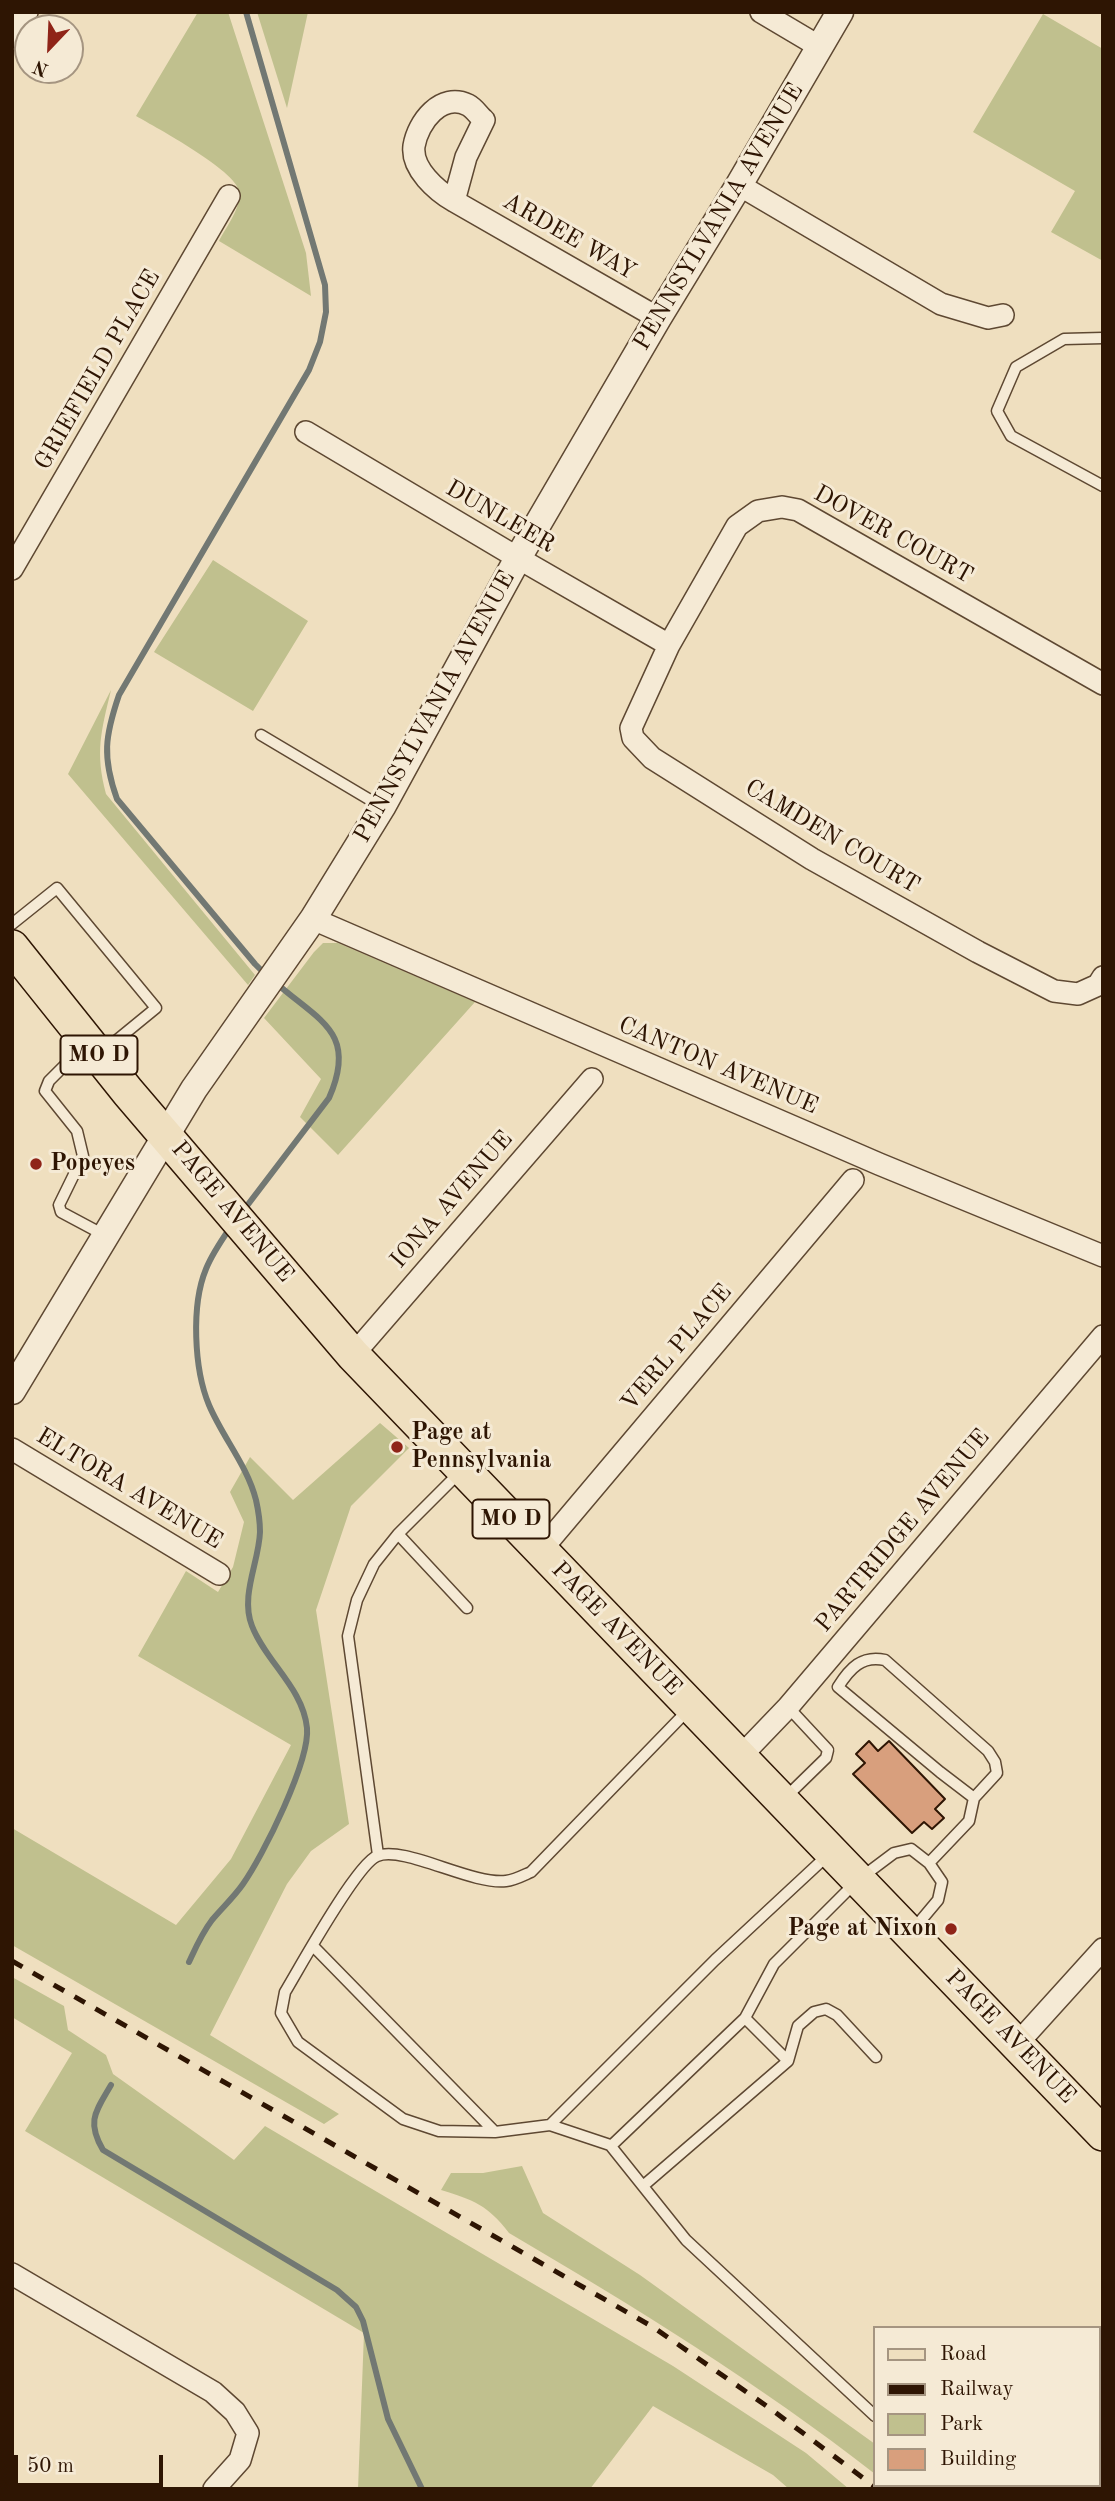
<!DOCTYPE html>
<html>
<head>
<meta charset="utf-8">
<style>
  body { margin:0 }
  #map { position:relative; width:1115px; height:2501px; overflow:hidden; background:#efdfbf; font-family:"Old Standard TT",serif }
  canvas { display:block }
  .frame { position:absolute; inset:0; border:14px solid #2e1503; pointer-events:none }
  .legend { position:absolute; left:873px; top:2326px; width:228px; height:161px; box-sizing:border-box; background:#f5ead5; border:2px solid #a59581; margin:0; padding:9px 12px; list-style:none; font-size:21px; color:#2e1503 }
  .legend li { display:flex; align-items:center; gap:14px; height:35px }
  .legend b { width:35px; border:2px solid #a59581 }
  .north { position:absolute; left:14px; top:14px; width:70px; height:70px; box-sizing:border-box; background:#f5ead5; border:2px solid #a59581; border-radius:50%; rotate:203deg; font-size:19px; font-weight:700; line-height:28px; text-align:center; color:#2e1503 }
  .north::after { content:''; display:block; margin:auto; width:24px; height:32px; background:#8f2418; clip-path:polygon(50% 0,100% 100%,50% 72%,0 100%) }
  .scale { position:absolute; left:14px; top:2455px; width:149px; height:32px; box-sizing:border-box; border:4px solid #2e1503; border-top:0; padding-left:9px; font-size:21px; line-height:24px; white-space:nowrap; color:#2e1503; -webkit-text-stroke:5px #f5ead5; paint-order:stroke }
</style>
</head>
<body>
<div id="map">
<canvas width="1115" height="2501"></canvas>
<div class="frame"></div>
<ul class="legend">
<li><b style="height:9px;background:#efdfbf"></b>Road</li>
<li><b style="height:9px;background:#2e1503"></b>Railway</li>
<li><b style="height:19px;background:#c0c08e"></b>Park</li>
<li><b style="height:19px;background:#d89f7d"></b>Building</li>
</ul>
<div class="north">N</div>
<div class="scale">50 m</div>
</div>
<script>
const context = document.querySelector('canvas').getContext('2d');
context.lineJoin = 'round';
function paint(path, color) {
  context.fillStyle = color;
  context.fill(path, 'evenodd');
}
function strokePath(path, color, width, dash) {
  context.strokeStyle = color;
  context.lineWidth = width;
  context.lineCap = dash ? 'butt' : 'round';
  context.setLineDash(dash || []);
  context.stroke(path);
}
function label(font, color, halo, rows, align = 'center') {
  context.font = font + ' "Old Standard TT",serif';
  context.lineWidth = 6;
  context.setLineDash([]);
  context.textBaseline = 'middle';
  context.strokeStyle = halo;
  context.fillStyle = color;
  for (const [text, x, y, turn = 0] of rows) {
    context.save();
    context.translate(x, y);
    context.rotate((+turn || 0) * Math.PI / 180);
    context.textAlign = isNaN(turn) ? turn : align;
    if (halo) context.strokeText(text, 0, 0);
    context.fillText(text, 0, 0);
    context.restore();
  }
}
paint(new Path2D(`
  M198,12h30l78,241 5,43 -92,-55c7,-14 23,-34 20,-50 -4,-21 -82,-63 -103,-75z
  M257,12h51l-21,96z
  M1043,14l60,35v212l-52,-29 24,-41 -102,-59z
  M213,560l95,61 -55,90 -99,-59z
  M111,690c-10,42 -16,62 -5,104l149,181 -7,10 -180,-211z
  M323,943h15l137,59 -137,153 -38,-38 21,-38 -57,-61 50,-66z
  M380,1423l29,25 -58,58 -35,104 33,214 -38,27 -24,33 -77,151 129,79 -15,10 -312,-179v-117l164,97 55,-66 60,-114 -153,-89 48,-85 32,21 15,-25 11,-45 -14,-30 20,-35 43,43z
  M12,1977l52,29 4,24 38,25 7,19 121,86 31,-34 408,240 133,87 43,36h-60l-16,-14 -120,-69 -63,83h-232l6,-156 -339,-202 47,-78 -60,-36z
  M522,2166l21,47 97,62 235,169v30c-115,-90 -240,-167 -366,-241 -21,-28 -36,-33 -68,-43l10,-17h32z`), '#c0c08e');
strokePath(new Path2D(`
  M246,12l79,273 1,27 -6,30 -11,28 -190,325c-14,41 -17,62 -2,104l138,165 12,12
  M243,1211l86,-113c29,-66 -10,-77 -53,-115
  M189,1962c7,-15 13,-29 23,-42 10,-12 22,-23 31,-36 20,-28 67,-123 64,-156 -4,-40 -41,-66 -55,-102 -12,-30 7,-64 8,-94 0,-10 -2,-23 -4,-32 -9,-35 -33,-62 -47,-95 -15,-36 -18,-100 -3,-136 6,-15 15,-28 24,-41
  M111,2085c-15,26 -25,36 -8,65l234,140 19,17 7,14 25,98 34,70`), '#727873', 6);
const building = new Path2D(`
  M869,1741l9,10 11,-10 56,58 -10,10 9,9 -12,11 -8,-7 -12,11 -59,-59 12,-11 -9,-9z`);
paint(building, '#d89f7d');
strokePath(building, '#2e1503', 2);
const service = new Path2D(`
  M1103,338l-39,1 -48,28 -19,44 14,25 92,50
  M261,735l121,72
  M12,924l45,-36 99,120 -55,45
  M86,1044l-37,37 -4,10 32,40 6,25 -24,49 2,7 45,24
  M398,1534l63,-63
  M689,1709l-158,163c-7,3 -16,8 -25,9 -35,4 -102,-36 -129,-25 -21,9 -77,111 -92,136l-4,21 17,29 105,77 36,12 56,1 55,-7 60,20 76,95 189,176
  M784,1799l42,-41 2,-8 -40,-43
  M378,1855l-30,-219 9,-36 17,-36 24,-30 69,74
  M929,1863l40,-42 5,-23 23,-25 -2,-11 -7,-11 -103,-91c-23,-5 -35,8 -47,27l102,85 34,26
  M313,1946l182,186
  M745,2018l43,43
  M550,2125l165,-165 114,-106
  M611,2146l134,-128 29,-54 84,-84 36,-27 17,-4 18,14 13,19 -4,18 -26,31
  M643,2186l145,-125 10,-35 16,-14 12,-3 11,6 39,42
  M959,2485l5,4`);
const minor = new Path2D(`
  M761,12l59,35
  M12,38l15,-26
  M739,185l202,119 47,14 15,-3
  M454,201l12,-44 18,-37c-5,-4 -10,-12 -16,-15 -27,-13 -50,17 -54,41 -3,23 23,45 40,55l204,117
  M306,432l212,126 151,87
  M12,569l217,-373
  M1103,684l-305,-174 -16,-3 -24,4 -21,15 -68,119 -38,83 2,10 19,20 160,101 166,93 76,39 24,3 20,-9 5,-8
  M313,919l566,245 224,92
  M353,1355l239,-276
  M12,1449l207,125
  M541,1550l312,-370
  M740,1757l48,-50 315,-371
  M1017,2044l86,-95
  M12,2274l201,118 22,20 13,21 -8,27 -26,29`);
const tertiary = new Path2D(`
  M12,1391l182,-302 119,-170 69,-112 136,-249 140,-240 81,-133 101,-173`);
const primary = new Path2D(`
  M12,947l116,145 225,263 750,779`);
strokePath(service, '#5e4832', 13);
strokePath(minor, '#5e4832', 24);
strokePath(tertiary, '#5e4832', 29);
strokePath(primary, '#2e1503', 36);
strokePath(service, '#f5ead5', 10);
strokePath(minor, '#f5ead5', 21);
strokePath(tertiary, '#f5ead5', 26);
strokePath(primary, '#efdfbf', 33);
strokePath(new Path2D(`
  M12,1961l641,366 115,80 110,82`), '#2e1503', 5, [12, 12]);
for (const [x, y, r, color] of [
  [36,1164,7,"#8f2418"],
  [397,1447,7,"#8f2418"],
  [951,1929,7,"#8f2418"]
]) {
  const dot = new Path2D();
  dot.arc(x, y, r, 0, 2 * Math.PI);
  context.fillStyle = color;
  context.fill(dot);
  strokePath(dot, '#f5ead5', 2.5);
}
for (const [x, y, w] of [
  [99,1055,77],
  [511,1519,77]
]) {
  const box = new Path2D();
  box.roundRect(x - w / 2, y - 19.5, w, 39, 5);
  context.fillStyle = '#f5ead5';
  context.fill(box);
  strokePath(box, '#2e1503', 2);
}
label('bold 23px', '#2e1503', null, [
  ["MO D",99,1055],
  ["MO D",511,1519]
]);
label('24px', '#2e1503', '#f5ead5', [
  ["PENNSYLVANIA AVENUE",719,217,-59],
  ["ARDEE WAY",569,237,30],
  ["GRIEFIELD PLACE",98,370,-60],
  ["DUNLEER",500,517,30],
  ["DOVER COURT",893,535,29],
  ["PENNSYLVANIA AVENUE",435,707,-61],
  ["CAMDEN COURT",832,837,31],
  ["CANTON AVENUE",718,1066,23],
  ["IONA AVENUE",452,1200,-49],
  ["PAGE AVENUE",232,1212,50],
  ["VERL PLACE",677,1348,-50],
  ["ELTORA AVENUE",129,1489,31],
  ["PARTRIDGE AVENUE",903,1531,-50],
  ["PAGE AVENUE",616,1629,46],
  ["PAGE AVENUE",1010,2037,46]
]);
label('bold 24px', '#2e1503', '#f5ead5', [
  ["Popeyes",50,1164],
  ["Page at",411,1433],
  ["Pennsylvania",411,1461],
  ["Page at Nixon",937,1929,"right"]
], 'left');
</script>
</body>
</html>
